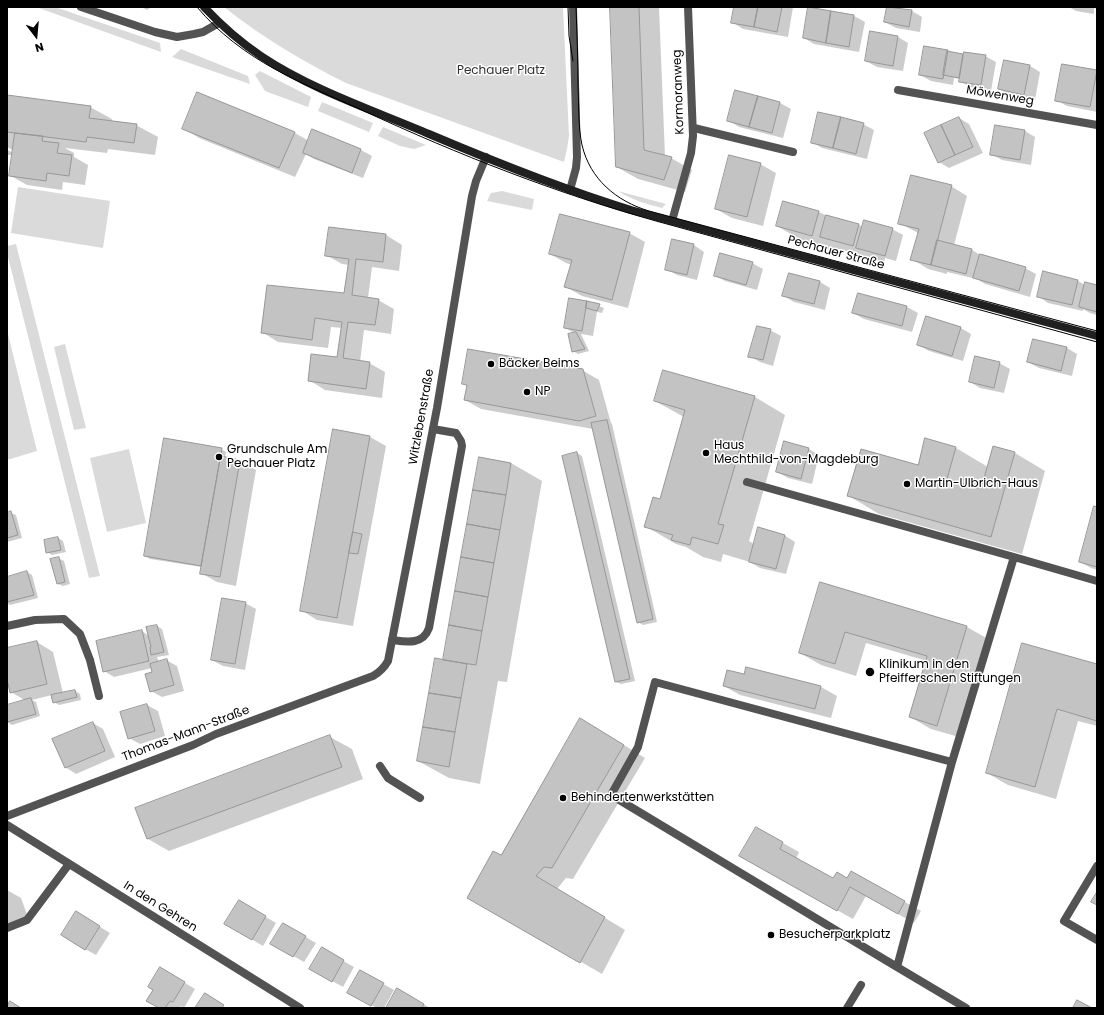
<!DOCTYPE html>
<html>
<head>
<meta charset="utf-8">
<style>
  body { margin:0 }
  #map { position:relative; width:1104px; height:1015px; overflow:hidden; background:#fff; font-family:Poppins,sans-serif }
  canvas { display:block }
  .frame { position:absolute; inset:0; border:8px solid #000; pointer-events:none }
  .north { position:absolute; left:16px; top:16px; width:40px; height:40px; -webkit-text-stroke:3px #fff; paint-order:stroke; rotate:164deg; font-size:11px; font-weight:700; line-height:16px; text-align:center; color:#000 }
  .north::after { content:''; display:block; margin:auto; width:14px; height:18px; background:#000; clip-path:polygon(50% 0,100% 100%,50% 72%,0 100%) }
</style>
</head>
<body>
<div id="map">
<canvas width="1104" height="1015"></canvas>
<div class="frame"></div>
<div class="north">N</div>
</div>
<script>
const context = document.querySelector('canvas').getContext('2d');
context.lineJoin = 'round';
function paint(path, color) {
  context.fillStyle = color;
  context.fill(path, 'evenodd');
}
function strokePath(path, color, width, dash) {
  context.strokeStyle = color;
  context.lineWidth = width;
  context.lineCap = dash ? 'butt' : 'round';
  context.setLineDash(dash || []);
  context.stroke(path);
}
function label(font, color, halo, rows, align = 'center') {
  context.font = font + ' Poppins,sans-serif';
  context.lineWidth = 3;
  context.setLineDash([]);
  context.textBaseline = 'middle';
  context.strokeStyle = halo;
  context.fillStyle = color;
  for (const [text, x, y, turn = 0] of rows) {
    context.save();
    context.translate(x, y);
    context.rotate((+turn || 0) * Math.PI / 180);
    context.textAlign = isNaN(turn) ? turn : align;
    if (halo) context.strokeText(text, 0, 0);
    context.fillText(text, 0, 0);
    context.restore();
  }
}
paint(new Path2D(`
  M36,7h19l105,36 1,9z
  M224,7h339l6,129 -2,13 -3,13 -218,-79c-44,-22 -84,-46 -122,-76z
  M181,49l67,27 2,8 -78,-27z
  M260,71l51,26 -3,10 -43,-16 -10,-16z
  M322,102l51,21 -4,9 -51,-21z
  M383,127l43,18 -12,4 -14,-3 -22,-10z
  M18,187l92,14 -7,47 -92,-15z
  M502,191l32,8 -2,11 -45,-9 4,-8z
  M618,191l48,13 -4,4c-15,-4 -30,-8 -44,-17z
  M16,244l84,332 -11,2 -82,-325v-7z
  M7,330l30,121 -30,9z
  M65,344l21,84 -12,2 -20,-83z
  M129,449l17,74 -39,9 -17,-74z`), '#dadada');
paint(new Path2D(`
  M141,7h11l-5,3z
  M611,7h48l6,149 6,2 21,12 -7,22 -47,-13 -21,-12z
  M735,7h58l-5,30 -45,-8 -11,-7z
  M888,7l24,4 10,6 -2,15 -24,-4 -11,-6z
  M1069,7h28v2l-3,-1v6l-18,-3z
  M809,8l45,8 11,6 -6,30 -45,-8 -10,-6z
  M871,32l27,5 10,6 -5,28 -26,-4 -11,-6z
  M947,51l17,5h21l11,6 -5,29 -21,-4 -10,-6v-2l-6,-1 -1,7 -22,-4 -11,-6z
  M1063,65l34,6v41l-30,-6 -11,-6z
  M1030,66l10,6 -5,28 -26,-5 -10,-6z
  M736,91l44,12 11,6 -8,29 -44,-11 -11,-7z
  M198,93l97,40 14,8 4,-10 48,19 11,6 -9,22 -49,-19 -8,-5 -11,23 -96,-39 -16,-10z
  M7,96l83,11 22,12 -1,3 25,3 22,12 -3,18 -47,-6 -1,4 -42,-5 9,5v4l14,8 -3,20 -22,-3 -1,8 -35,-5 -16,-9 2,-21h-6v-5l7,3v-2l-7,-4z
  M959,118l10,6 14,29 -34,15 -10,-6z
  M863,124l11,6 -7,29 -45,-11 -10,-6z
  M1025,131l10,6 -4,28 -29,-5 -11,-6z
  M760,164l16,9 -13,53 -31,-8 -16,-9z
  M951,186l16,10 -13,49 18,5 10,6 43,12 11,6 -6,23 -45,-13 -8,-5 -30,-7v2l-19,-5 -16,-10 6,-26 -19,-10z
  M819,212l8,4 32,9 4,2 29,2 11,6 -7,26 -11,-3 -1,5 -32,-9 -8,-4 -1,3 -35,-9 -31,-18z
  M329,228l57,7 16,10 -3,26 -27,-4 -4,31 10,2 16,9 -3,25 -27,-4 -4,32 9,1 16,9 -3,26 -57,-8 -16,-10 29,-21 4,-31 -11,-1 -3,21 -50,-6 -16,-10 83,-38 4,-29 -7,-1 -16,-9z
  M629,233l16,9 -17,66 -46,-12 -16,-9 6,-22 -6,-2 -16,-9z
  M694,245l10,7 -7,28 -20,-5 -11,-6z
  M752,263l11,6 -6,21 -32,-9 -10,-6z
  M1078,281l7,4 12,1v29l-7,-2 -7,-4v2l-35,-8 -10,-7z
  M820,282l10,6 -5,22 -31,-8 -10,-6z
  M858,294l49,13 11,6 -6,19 -48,-13 -11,-6z
  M587,302l17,6 -2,5 -5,-1 -4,24 -12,-2 8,17 -11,3 -5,-3 2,-18 -10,-5z
  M927,317l34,11 10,6 -8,27 -34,-10 -11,-6z
  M770,330l11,6 -8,30 -13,-4 -10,-6z
  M1067,348l10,6 -5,22 -33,-8 -11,-6z
  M999,363l11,6 -6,24 -24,-5 -10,-6z
  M582,370l17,10 12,43 1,1 45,198 -14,3 -5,-3 -45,-193 -112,-20 -16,-9 3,-14 -5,-3z
  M755,397l30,18 -36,126 5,3 30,-9 11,7 -9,32 -26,-6 -10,-6 -27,-8 -2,8 -18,-5 -17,-10 -10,-3 -31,-18 15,-26 24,-83 -29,-16z
  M334,431l36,6 16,9 -33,180 -36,-6 -16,-10z
  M926,439l30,9 32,19 6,-20 21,6 30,18 -23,83 -143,-40 -30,-18 69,-30z
  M221,449l5,3 -1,6 15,3 16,9 -20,116 -19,-4 -16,-9 1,-6 -52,-8 -5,-3z
  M809,449l10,6 -7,29 -24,-6 -11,-6z
  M577,453l5,3 53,225 -14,3 -5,-2z
  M511,463l31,18 -35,201 -9,-1 -18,103 -31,-6 -31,-17 26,-100z
  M1097,508v62l-6,-2 -11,-6z
  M11,513l5,2 6,23 -15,4v-28z
  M58,538l5,3 3,11 -14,3 -5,-3z
  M58,558l6,3 6,23 -7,2 -5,-2z
  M27,572l5,3 6,23 -28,7 -3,-2v-25z
  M821,584l146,43 21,12 -29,98 -28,-8 -21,-12 17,-56 -61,-18 -10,33 -35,-11 -21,-12z
  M245,603l11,6 -11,61 -22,-4 -11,-6z
  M157,626l5,3 7,26 -12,2 2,5 7,-2 11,6 7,25 -22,6 -11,-6 2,-19 -1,-4 -38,9 -10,-6 38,-40 7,5 -1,-8z
  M37,642l16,10 10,41 12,-2 5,3 1,6 -22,5 -5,-3 -2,-7 -20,5 4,2 4,14 -28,9 -5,-3v-16l19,-5 -15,-9 -4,-17v-26z
  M1097,665v61l-19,-5 -22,78 -48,-14 -21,-12z
  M747,668l74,19 16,9 -6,22 -91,-23 -16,-9 21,-11z
  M147,705l11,6 7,25 -25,8 -11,-6z
  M93,723l10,6 12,28 -39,17 -11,-7z
  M601,731l44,27 -72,121 -7,-1 -9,11 68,41 -23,44 -133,-77z
  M330,737l22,12 11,30 -194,72 -21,-12 -12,-31z
  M756,828l43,24 -3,7 38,21 14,-1 57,23 16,9 -7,12 -48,-27 -13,23 -97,-54z
  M7,890l14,8 9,25 -23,9z
  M239,901l37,22 -13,23 -37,-22z
  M87,919l23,14 -14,22 -11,-6z
  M283,924l33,19 -12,19 -32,-18z
  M322,949l32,18 -11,20 -32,-18z
  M160,968l35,21 -11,19 -3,-2 -2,2h-18l-7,-18z
  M360,971l34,19 -10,18h-7l-28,-16z
  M398,989l32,19h-43z`), '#0003');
const building = new Path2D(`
  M610,7h29l5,143 28,7 -8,23 -48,-13z
  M734,7h24l-4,20 -23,-4z
  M758,7h24l-5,25 -23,-5z
  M808,7l23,4 -5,32 -23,-5z
  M887,7l25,3 -3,17 -25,-5z
  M831,11l23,4 -5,32 -23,-4z
  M870,31l28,5 -5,30 -28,-5z
  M924,46l24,4 -5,29 -24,-4z
  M947,51l16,3 -4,24 -16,-3z
  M964,52l22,3 -5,30 -22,-3z
  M1004,60l26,5 -6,30 -26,-6z
  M1062,64l35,6 -7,37 -35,-6z
  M735,90l23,6 -9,31 -22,-6z
  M197,92l98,40 -16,36 -97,-39z
  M7,95l84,11 -2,12 48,6 -3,19 -47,-6 -1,5 -79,-10z
  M758,96l22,6 -8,31 -23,-6z
  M818,112l23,5 -8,31 -22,-5z
  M841,117l23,6 -8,31 -23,-6z
  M959,117l14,30 -18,8 -14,-30z
  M941,125l14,30 -17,8 -14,-30z
  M995,125l30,5 -5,30 -30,-5z
  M312,129l49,20 -9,24 -49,-20z
  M15,133l28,3 -1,5 17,2 -2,10 15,2 -3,21 -22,-3 -1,8 -37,-5z
  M729,155l32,8 -14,54 -32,-8z
  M911,175l41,10 -21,80 -21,-5 9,-31 -21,-5z
  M783,201l36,10 -7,25 -36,-10z
  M560,214l70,18 -18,68 -48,-13 8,-27 -23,-6z
  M826,215l33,9 -6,22 -33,-9z
  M864,220l29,8 -8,28 -29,-8z
  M329,227l57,7 -3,28 -27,-3 -4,36 27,4 -4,26 -27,-3 -5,36 27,4 -4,27 -58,-8 3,-27 26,3 5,-35 -27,-4 -3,22 -51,-7 6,-48 77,8 5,-34 -24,-3z
  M672,239l22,5 -7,31 -22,-5z
  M937,240l35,9 -6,25 -35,-9z
  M720,253l33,9 -7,23 -32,-9z
  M980,254l46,13 -7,24 -46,-13z
  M1043,271l35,9 -6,25 -35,-8z
  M789,273l31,8 -6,23 -32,-8z
  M1085,282l12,3v27l-18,-5z
  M858,293l49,13 -5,20 -50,-13z
  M569,298l18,3 -5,30 -18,-3z
  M587,301l13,3 -3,7 -11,-3z
  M926,316l35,11 -9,29 -35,-11z
  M757,326l14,3 -8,31 -15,-3z
  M576,332l9,17 -13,3 -4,-18z
  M1033,339l34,8 -6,24 -34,-9z
  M468,349l115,20 13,47 -17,5 -115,-21 3,-15 -5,-1z
  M975,356l25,6 -6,26 -25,-6z
  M663,370l92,26 -37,128 6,1 -6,19 -26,-7 -2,8 -19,-5 2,-5 -29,-8 9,-30 7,2 25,-89 -31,-9z
  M607,420l46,199 -16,4 -46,-200z
  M333,429l37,7 -33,182 -37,-7z
  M164,438l58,10 -21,118 -57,-10z
  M925,438l31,9 -9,32 34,10 12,-43 22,6 -24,85 -144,-41 14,-47 57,16z
  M784,441l25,7 -8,31 -25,-7z
  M577,452l53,227 -15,3 -53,-226z
  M221,456l19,4 -20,117 -20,-3z
  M479,457l32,6 -5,32 -33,-5z
  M473,490l33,5 -6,35 -33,-6z
  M1094,506l3,1v60l-18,-5z
  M11,511l7,24 -11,3v-25z
  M467,524l33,6 -6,33 -33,-6z
  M758,527l27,8 -9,34 -27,-7z
  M353,532l9,2 -4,20 -9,-1z
  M58,537l3,13 -15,3 -2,-13z
  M59,557l6,25 -8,2 -7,-25z
  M461,557l33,6 -6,34 -33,-6z
  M27,571l7,24 -27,7v-25z
  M820,582l147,44 -30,100 -28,-9 18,-61 -82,-24 -10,32 -36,-11z
  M455,591l33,6 -6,34 -33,-6z
  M222,598l24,4 -11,62 -24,-4z
  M157,625l7,27 -13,3 -1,-8h1l-5,-20z
  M449,625l33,6 -6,34 -33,-5z
  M142,630l7,31 -46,11 -7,-31z
  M37,641l10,43 -37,9 -3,-14v-31z
  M1022,643l75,21v57l-40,-12 -22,78 -49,-14z
  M435,658l32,6 -6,34 -32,-5z
  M167,659l7,26 -24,7 -5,-18 7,-2 -2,-8z
  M746,667l75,19 -6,23 -92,-23 4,-16 17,4z
  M75,690l2,7 -24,6 -2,-8z
  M429,693l32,5 -6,34 -32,-5z
  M31,698l5,16 -29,8v-17z
  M147,704l8,27 -27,8 -8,-27z
  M580,718l44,27 -72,123 -8,-1 -8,9 69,41 -25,46 -113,-65 26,-47 8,4z
  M93,722l12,29 -40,17 -13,-29z
  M423,727l32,5 -6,35 -32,-6z
  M330,735l12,32 -195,72 -12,-31z
  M756,827l27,15 -3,7 53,29 4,-6 10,6 4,-7 54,30 -7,13 -48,-27 -13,24 -98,-55z
  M1097,892v13l-6,-3z
  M239,900l27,16 -14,24 -28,-16z
  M76,911l24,15 -15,24 -24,-15z
  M283,923l23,13 -13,21 -23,-13z
  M322,947l22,13 -12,22 -23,-13z
  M160,967l25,15 -12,20 -3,-1 -5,7h-6l-13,-7 7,-11 -5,-3z
  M360,970l24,13 -13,23 -24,-13z
  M397,988l27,16 -2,4h-36z
  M205,993l19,12 -2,3h-27z
  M1077,1000l15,8h-19z
  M10,1001l11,7h-14z`);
paint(building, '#c3c3c3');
strokePath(building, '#979797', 1);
strokePath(new Path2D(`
  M694,128l99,24
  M747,482l267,75
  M392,640c15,2 31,5 37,-12l33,-182 -1,-5 -5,-8 -23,-4
  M380,766l8,12 32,20
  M1097,866l-33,55 33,19
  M7,928l20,-8 42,-56
  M897,967l-286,-172 27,-48 17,-65 297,80
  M847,1008l14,-23
  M966,1008l-69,-41 55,-205 62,-205 83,24`), '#535353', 8);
strokePath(new Path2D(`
  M81,7l74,25 22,5 17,-3 9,-2 16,-9
  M898,90l199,35
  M570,190l6,-22 1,-11 -4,-150
  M672,221l19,-68 2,-17 -5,-129
  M7,626l28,-6 29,-1 16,15 10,26 9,36
  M7,816l186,-71 23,-11 157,-58c7,-4 11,-8 15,-15l49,-253 35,-212 4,-15 10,-24
  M7,825l293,183`), '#535353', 8);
strokePath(new Path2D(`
  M204,7c17,18 36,35 57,49 49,33 114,55 168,78 66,28 133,55 202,76l466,126`), '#202020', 8);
strokePath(new Path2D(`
  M197,7c45,54 105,76 167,104 95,44 192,82 292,110l441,121
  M568,7l1,29 4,25
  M576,7c1,27 2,53 2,80 1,19 0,40 4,58 8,34 34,56 67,66l448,120`), '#000', 1);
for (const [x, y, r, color] of [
  [491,364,4,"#000"],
  [527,392,4,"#000"],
  [706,453,4,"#000"],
  [219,457,4,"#000"],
  [907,484,4,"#000"],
  [870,672,5,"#000"],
  [563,798,4,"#000"],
  [771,935,4,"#000"]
]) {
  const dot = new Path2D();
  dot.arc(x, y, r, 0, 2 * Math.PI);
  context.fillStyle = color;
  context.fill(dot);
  strokePath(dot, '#fff', 1.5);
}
label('12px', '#313131', '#fff', [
  ["Pechauer Platz",501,71]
]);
label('12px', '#000', '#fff', [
  ["Kormoranweg",679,92,-92],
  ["Möwenweg",1000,96,10],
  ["Pechauer Straße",836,253,15],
  ["Witzlebenstraße",422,417,-80],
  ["Thomas-Mann-Straße",186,734,-21],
  ["In den Gehren",160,907,32]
]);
label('12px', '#000', '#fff', [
  ["Bäcker Beims",499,364],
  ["NP",535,392],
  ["Haus",714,446],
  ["Mechthild-von-Magdeburg",714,460],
  ["Grundschule Am",227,450],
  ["Pechauer Platz",227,464],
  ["Martin-Ulbrich-Haus",915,484],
  ["Klinikum in den",879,665],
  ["Pfeifferschen Stiftungen",879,679],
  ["Behindertenwerkstätten",571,798],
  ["Besucherparkplatz",779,935]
], 'left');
</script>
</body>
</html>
